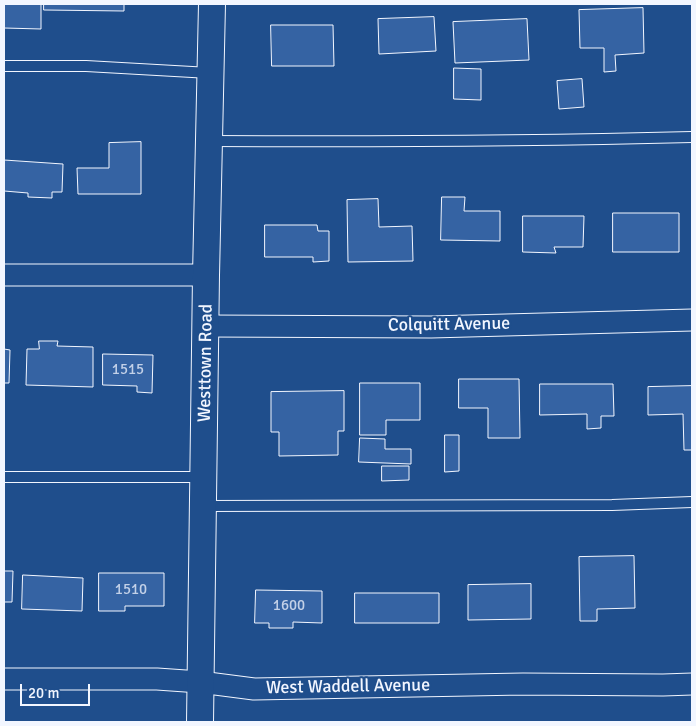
<!DOCTYPE html>
<html>
<head>
<meta charset="utf-8">
<style>
  body { margin:0 }
  #map { position:relative; width:696px; height:726px; overflow:hidden; background:#1f4e8c; font-family:Signika,sans-serif }
  canvas { display:block }
  .frame { position:absolute; inset:0; border:5px solid #f2f6ff; pointer-events:none }
  .scale { position:absolute; left:20px; top:684px; width:70px; height:22px; box-sizing:border-box; border:2px solid #f2f6ff; border-top:0; padding-left:6px; font-size:15px; line-height:18px; white-space:nowrap; color:#f2f6ff; -webkit-text-stroke:4px #1f4e8c; paint-order:stroke }
</style>
</head>
<body>
<div id="map">
<canvas width="696" height="726"></canvas>
<div class="frame"></div>
<div class="scale">20 m</div>
</div>
<script>
const context = document.querySelector('canvas').getContext('2d');
context.lineJoin = 'round';
function paint(path, color) {
  context.fillStyle = color;
  context.fill(path, 'evenodd');
}
function strokePath(path, color, width, dash) {
  context.strokeStyle = color;
  context.lineWidth = width;
  context.lineCap = dash ? 'butt' : 'round';
  context.setLineDash(dash || []);
  context.stroke(path);
}
function label(font, color, halo, rows, align = 'center') {
  context.font = font + ' Signika,sans-serif';
  context.lineWidth = 4;
  context.setLineDash([]);
  context.textBaseline = 'middle';
  context.strokeStyle = halo;
  context.fillStyle = color;
  for (const [text, x, y, turn = 0] of rows) {
    context.save();
    context.translate(x, y);
    context.rotate((+turn || 0) * Math.PI / 180);
    context.textAlign = isNaN(turn) ? turn : align;
    if (halo) context.strokeText(text, 0, 0);
    context.fillText(text, 0, 0);
    context.restore();
  }
}
const building = new Path2D(`
  M4,4h37v25l-37,-1z
  M44,4h80v7l-80,-1z
  M643,8l1,45 -29,2 1,16 -12,1v-24h-24l-1,-38z
  M434,17l2,34 -57,3 -1,-35z
  M527,19l2,41 -74,3 -2,-41z
  M271,25h62l1,41h-62z
  M454,68l27,1v31l-27,-1z
  M582,79l2,28 -25,2 -2,-28z
  M141,142v52h-63l-1,-26h32v-25z
  M4,160l59,4 -1,28h-10v6l-24,-1v-4l-24,-2z
  M442,197h23l-1,14h36v30l-59,-1z
  M378,199l1,28 33,-1 1,35 -65,1 -1,-62z
  M613,213h66v39h-66z
  M523,216h61l-1,31h-29l2,6 -33,-1z
  M265,225h52l1,6h11v30l-16,1v-5h-48z
  M39,341h19l-1,5 36,1v40l-67,-2 1,-36h12z
  M4,349l6,1 -1,33h-5z
  M103,354l50,1 -1,38 -15,-1v-6l-34,-1z
  M459,379h60l1,59h-32v-30h-29z
  M360,383h60v37h-34v15h-26z
  M540,384h73l1,32h-13v12l-14,1v-15l-47,1z
  M692,386v64h-8l-1,-36 -35,1v-28z
  M344,391v40h-6v24l-59,1v-24h-8v-40z
  M445,435h14v36l-14,1z
  M360,438l25,1v10h26v15l-52,-2z
  M382,466h27v14l-27,1z
  M634,556l1,52 -38,1v12h-17l-1,-64z
  M4,571h9l-1,31h-8z
  M99,573h65v33h-39v5h-26z
  M23,575l60,3 -1,33 -60,-2z
  M531,584v35l-63,1v-35z
  M256,590l66,1v32l-29,-1v6h-24v-5h-14z
  M355,593h84v30h-84z`);
paint(building, '#3563a3');
strokePath(building, '#f2f6ff', 1);
const service = new Path2D(`
  M4,66h82l124,7
  M209,141c161,1 322,0 483,-4
  M4,477h199
  M204,506l408,-1 80,-3`);
const minor = new Path2D(`
  M4,275h202
  M206,326l225,1 261,-7
  M4,679h153l43,3 54,7 269,-5 140,1 29,-1`);
const tertiary = new Path2D(`
  M200,722l6,-447 6,-271`);
strokePath(service, '#f2f6ff', 12);
strokePath(minor, '#f2f6ff', 23);
strokePath(tertiary, '#f2f6ff', 28);
strokePath(service, '#1f4e8c', 10);
strokePath(minor, '#1f4e8c', 21);
strokePath(tertiary, '#1f4e8c', 26);
label('15px', '#c3d1e8', null, [
  ["1515",128,370],
  ["1510",131,590],
  ["1600",289,606]
]);
label('18px', '#f2f6ff', '#1f4e8c', [
  ["Colquitt Avenue",449,325,-1],
  ["Westtown Road",206,363,-89],
  ["West Waddell Avenue",348,687,-1]
]);
</script>
</body>
</html>
